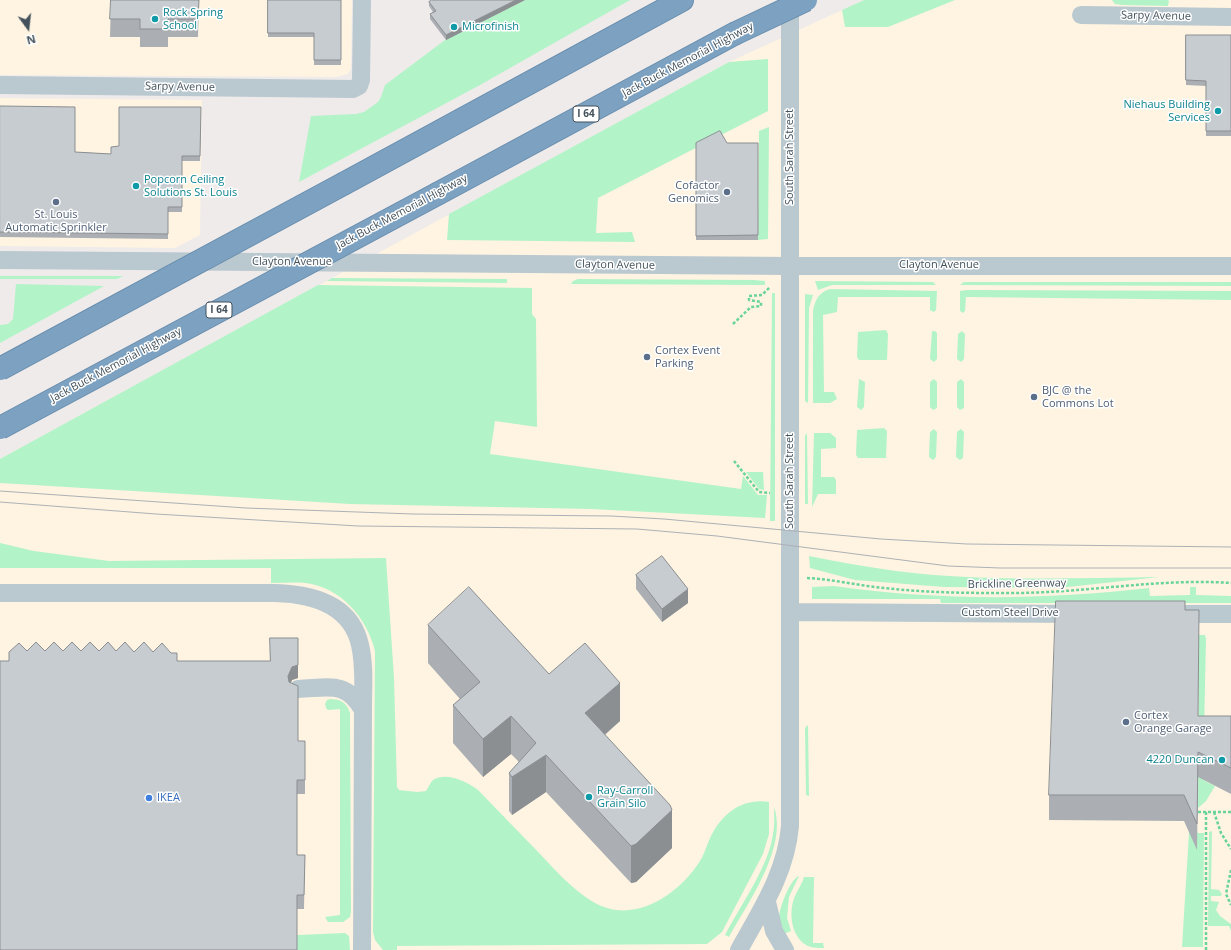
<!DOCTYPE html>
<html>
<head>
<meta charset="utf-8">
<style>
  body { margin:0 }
  #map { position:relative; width:1231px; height:950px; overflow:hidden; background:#efebeb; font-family:"Open Sans",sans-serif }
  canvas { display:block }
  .north { position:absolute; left:8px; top:8px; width:40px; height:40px; -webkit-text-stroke:3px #fff; paint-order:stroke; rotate:165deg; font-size:11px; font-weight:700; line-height:16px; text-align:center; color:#42515b }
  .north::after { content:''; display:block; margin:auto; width:14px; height:18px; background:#42515b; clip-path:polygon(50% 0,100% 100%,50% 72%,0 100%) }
</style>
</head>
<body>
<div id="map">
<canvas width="1231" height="950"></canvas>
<div class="north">N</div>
</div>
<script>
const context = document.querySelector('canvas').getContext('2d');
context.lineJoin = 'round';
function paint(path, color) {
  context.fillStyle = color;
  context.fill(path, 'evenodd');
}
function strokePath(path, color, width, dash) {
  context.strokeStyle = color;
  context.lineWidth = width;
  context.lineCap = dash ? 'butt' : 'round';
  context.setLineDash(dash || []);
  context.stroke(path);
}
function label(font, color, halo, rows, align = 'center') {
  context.font = font + ' "Open Sans",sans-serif';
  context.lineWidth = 3;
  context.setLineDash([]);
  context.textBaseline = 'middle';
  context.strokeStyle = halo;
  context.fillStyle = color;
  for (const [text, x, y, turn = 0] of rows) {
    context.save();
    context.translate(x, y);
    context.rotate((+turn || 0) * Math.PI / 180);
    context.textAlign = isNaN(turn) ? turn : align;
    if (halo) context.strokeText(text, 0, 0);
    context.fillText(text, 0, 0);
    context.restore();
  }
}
paint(new Path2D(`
  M0,0h352l-1,68 -3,6 -12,3 -336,-2z
  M864,0h367v950h-1231v-491l729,-397z
  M0,98l202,2 -2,135 -25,13 -175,-2z`), '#fef4e1');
paint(new Path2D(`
  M525,0h105l-150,85 -181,97 12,-66 45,-2 8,-2 14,-10 3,-5 4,-12 60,-45z
  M864,0h91l-67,27h-43l-3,-17z
  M1112,0h56l1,1 -1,5 -46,-1 -7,-1z
  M768,59v52l-170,87 -2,35 36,-1 3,10 -188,-2 2,-26 280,-152z
  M769,127l-1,112 -10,1 1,-109z
  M0,276h123l-6,3h-117z
  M332,278l175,1v4l-180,-2z
  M578,279l176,1 11,1v4l-194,-1 2,-3z
  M815,281l118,1 3,3h-104l-14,5z
  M964,282h267v4l-271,-1z
  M16,284l88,2 -104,57v-18l8,-1 5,-5z
  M318,285l214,3v26l4,5 1,108 -42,-6 -5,33 251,35 2,-13 15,19h9l-2,23 -174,-9 -241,-5 -350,-21v-24z
  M830,289l107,2 -1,19 -2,2 -4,-2v-13h-92l-1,15 -14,3 1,77h10l3,7 -7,4h-17v-92c2,-11 6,-19 17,-22z
  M967,290l264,1v9l-265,-3 -1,14 -2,2 -3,-2v-20z
  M772,293h3v228h-5z
  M805,294l8,1 -4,13 -1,95 -3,-2z
  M886,330l2,4 -1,26h-28l-2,-3 1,-25z
  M932,331h3l2,2v26l-3,3 -4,-3z
  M962,331l3,3 -1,25 -3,3 -4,-3 1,-25z
  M859,379l6,3 -1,25 -3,3 -4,-3z
  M934,379l3,3v26l-4,2 -3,-3v-25z
  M961,379l3,3v26l-4,2 -3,-3v-25z
  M884,428l3,3 -1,27h-28l-2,-3 1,-25z
  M934,429l3,3 -1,25 -3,3 -4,-3 1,-25z
  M961,429l3,3 -1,26 -3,2 -4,-3 1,-25z
  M807,433l1,71h-3v-68z
  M814,433h16l6,5v10l-15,1v28h13l2,3v14h-18l-6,13z
  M746,472h17l1,18 -5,-1z
  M0,543l34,8 75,10 277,-3 8,120 3,109 2,3 18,2 9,-1c2,-3 4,-8 7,-11 13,-9 35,2 45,10 21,22 42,43 63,65 17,18 33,36 54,48 40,22 84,-9 105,-42 5,-8 7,-17 11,-25 12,-23 31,-38 58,-34v32l-6,20 -41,78 -15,12 -310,2v4h-14l-8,-10 -2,-8 2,-281c-8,-33 -34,-64 -70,-68 -11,-1 -23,0 -34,0v-15h-271z
  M809,556c29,6 58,11 87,15 85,11 178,7 263,6l-100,11 -115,-1 -89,-7 -45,-12z
  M834,586c108,15 207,14 315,2l1,8 40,-1v-8h6v8l35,1v7h-290l-1,-4h-128v-12z
  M1199,635h6l1,4 -3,139 2,3 10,5 -9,15 -8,7z
  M330,699c11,0 17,4 20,14l1,199 -1,5 -7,5h-15l-3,-5 15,-2v-206l-12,1 -2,-2 -1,-4 2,-4z
  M808,725l1,71 -3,-1 -1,-67z
  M774,807c14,40 -26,96 -45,130l-4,-2c15,-29 44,-69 48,-101 2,-9 1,-18 1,-27z
  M1197,831l1,2h6l-1,114h-21l7,-114z
  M1212,831l-1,58 8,1 3,4 -1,2h-10v5l8,1 -3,8 4,6 11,8v7l-2,-5h-21l1,-94z
  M799,876l-10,21 -2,21 4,13 -7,3c-2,-5 -4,-11 -5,-16 0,-9 11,-39 20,-42z
  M804,877h10l-1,66h10l1,5c-5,0 -11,0 -16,-2 -17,-8 -20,-34 -13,-50 3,-7 7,-12 9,-19z
  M345,933l4,3 1,14h-53v-15z`), '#b3f3c8');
const highway = new Path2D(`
  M345,183l337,-183
  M439,193l295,-159`);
strokePath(highway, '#688dad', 24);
strokePath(new Path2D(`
  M733,324l18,-17 10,-1v-4l-12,-2v-4l13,-1 8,-8
  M734,461l25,31 11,1
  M807,578c26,1 52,8 78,10 43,5 85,5 128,5 73,0 145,-15 218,-10
  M1198,812h33
  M1214,812l7,21 10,16
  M1231,870l-5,24 5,11
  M1206,950v-138`), '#68d499', 2.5, [3, 2]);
strokePath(new Path2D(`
  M1081,15l150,2
  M0,85l353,4 6,-3 2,-6 1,-80
  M0,260l790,6h441
  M0,593h275c37,1 76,11 85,52 5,21 3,43 3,65
  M790,612l290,2
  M1176,614h55
  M298,689c30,-1 48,-9 65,21l-1,240
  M767,902l7,29 11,19
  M739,950c22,-40 47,-77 51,-124v-826`), '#bac8d0', 18);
strokePath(highway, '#7da2c1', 22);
strokePath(new Path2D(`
  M0,491l246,17 167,6 198,2 53,3 217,20 86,5 264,3
  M0,502l156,12 202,12 279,3 80,7 231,30 52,2h231`), '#adb1b7', 1);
const highwayBridge = new Path2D(`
  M734,34l72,-34
  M0,369l345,-186
  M0,428l439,-235`);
strokePath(highwayBridge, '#688dad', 24, []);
strokePath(highwayBridge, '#7da2c1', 22);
paint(new Path2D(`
  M111,0h88l-1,37h-30v10h-28v-10h-30z
  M268,0h73v65h-27v-28h-46z
  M525,0l-79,40 -16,-21v-5l3,-2 -4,-6v-4z
  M1186,35h45v101h-25v-50l-20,-1z
  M0,106l75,46 36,2 8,-8 82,-39 -1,54h-18v51h-14v27l-168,-2z
  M696,143h62v97h-62z
  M636,575l52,28 -26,19 -26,-33z
  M1185,610l13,106h33v78l-33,-17 -1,73 -13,-29 -135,-1v-25z
  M428,625l121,49 71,47 -15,14 67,113 -36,34 -5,1 -85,-91 -34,23 -3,-4v-38l10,-11 -8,-8 -28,23 -30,-34v-38l7,-6 -32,-36z
  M27,651h54l72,1 24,9 121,17 -6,2 -1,2 7,59h7v53h-8v61h8l-1,54h-7l-288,-248z`), '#abafb4');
paint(new Path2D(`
  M516,0h9l-79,40v-5z
  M688,589v14l-26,19v-13z
  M298,652v26l-6,2 -4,9v-13z
  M620,683v38l-35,30v-38z
  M511,716v38l-28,23v-38z
  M546,755v37l-34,23v-38z
  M672,810v38l-36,34 -5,1v-37z`), '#8b8f92');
const building = new Path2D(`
  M111,0h88l-1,19h-30v10h-28v-10h-30z
  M268,0h73v60h-27v-27h-46z
  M432,0h84l-70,35 -16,-21 6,-3 -7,-9z
  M1186,35h45v96h-25v-50l-20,-1z
  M0,106l75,1v45l36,2v-7l8,-1v-39h82l-1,49h-18v51h-14v27l-168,-2z
  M720,131l7,12h31v92l-62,1v-93z
  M662,556l26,33 -26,20 -26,-34z
  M469,587l80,87 36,-31 35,40 -35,30 85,92 2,5 -36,34 -5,2 -85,-91 -34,22 -3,-4 27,-30 -25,-27 -28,23 -30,-34 27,-23 -52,-57z
  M1056,601h129v9h14l-1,106h33v52l-33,-16 -1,72 -13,-29h-135z
  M270,638h28v27l-6,2 -4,9 1,6 9,4v55h7v39h-8v75h8l-1,40h-7v55h-297v-289h9v-9l10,-9 8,8 9,-9 9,9 9,-9 9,9 9,-9 9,9 9,-9 9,9 9,-9 8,9 9,-9 9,10 10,-10 9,10 9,-9 9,10h6v8h93z`);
paint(building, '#c7ccd1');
strokePath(building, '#8b8f92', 1);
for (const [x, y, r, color] of [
  [155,19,4,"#0f9aa8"],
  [454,27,4,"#0f9aa8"],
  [1218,111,4,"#0f9aa8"],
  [136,186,4,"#0f9aa8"],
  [727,192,4,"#5c6f8a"],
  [56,202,4,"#5c6f8a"],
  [647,357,4,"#5c6f8a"],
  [1034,397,4,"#5c6f8a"],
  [1126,722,4,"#5c6f8a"],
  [1222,760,4,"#0f9aa8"],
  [589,797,4,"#0f9aa8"],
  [149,798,4,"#3f7fe0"]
]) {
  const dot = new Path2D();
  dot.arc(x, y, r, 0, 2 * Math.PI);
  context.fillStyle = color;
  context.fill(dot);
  strokePath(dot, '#fff', 1.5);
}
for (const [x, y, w] of [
  [586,114,26],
  [219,310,26]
]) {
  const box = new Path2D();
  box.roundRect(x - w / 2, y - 8, w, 16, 3);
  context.fillStyle = '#fff';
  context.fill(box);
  strokePath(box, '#42515b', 1);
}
label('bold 10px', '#42515b', null, [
  ["I 64",586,114],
  ["I 64",219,310]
]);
label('11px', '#0d838f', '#fff', [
  ["Rock Spring",163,13],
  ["School",163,26],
  ["Microfinish",462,27],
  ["Niehaus Building",1210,105,"right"],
  ["Services",1210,118,"right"],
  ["Popcorn Ceiling",144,180],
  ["Solutions St. Louis",144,193],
  ["4220 Duncan",1214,760,"right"],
  ["Ray-Carroll",597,791],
  ["Grain Silo",597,804]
], 'left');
label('11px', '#42515b', '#fff', [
  ["Sarpy Avenue",1156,16,1],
  ["Jack Buck Memorial Highway",688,60,-28],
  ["Sarpy Avenue",180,87,1],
  ["South Sarah Street",790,157,-90],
  ["Jack Buck Memorial Highway",402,212,-28],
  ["Clayton Avenue",292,262],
  ["Clayton Avenue",615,265,1],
  ["Clayton Avenue",939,265],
  ["Jack Buck Memorial Highway",116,365,-28],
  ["South Sarah Street",790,481,-90],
  ["Brickline Greenway",1017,584,-1],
  ["Custom Steel Drive",1010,613]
]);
label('11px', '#4e5e75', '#fff', [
  ["Cofactor",719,186,"right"],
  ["Genomics",719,199,"right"],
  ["St. Louis",56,215,"center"],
  ["Automatic Sprinkler",56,228,"center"],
  ["Cortex Event",655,351],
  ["Parking",655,364],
  ["BJC @ the",1042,391],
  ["Commons Lot",1042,404],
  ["Cortex",1134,716],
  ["Orange Garage",1134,729]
], 'left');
label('11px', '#366cbe', '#fff', [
  ["IKEA",157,798]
], 'left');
</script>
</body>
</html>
